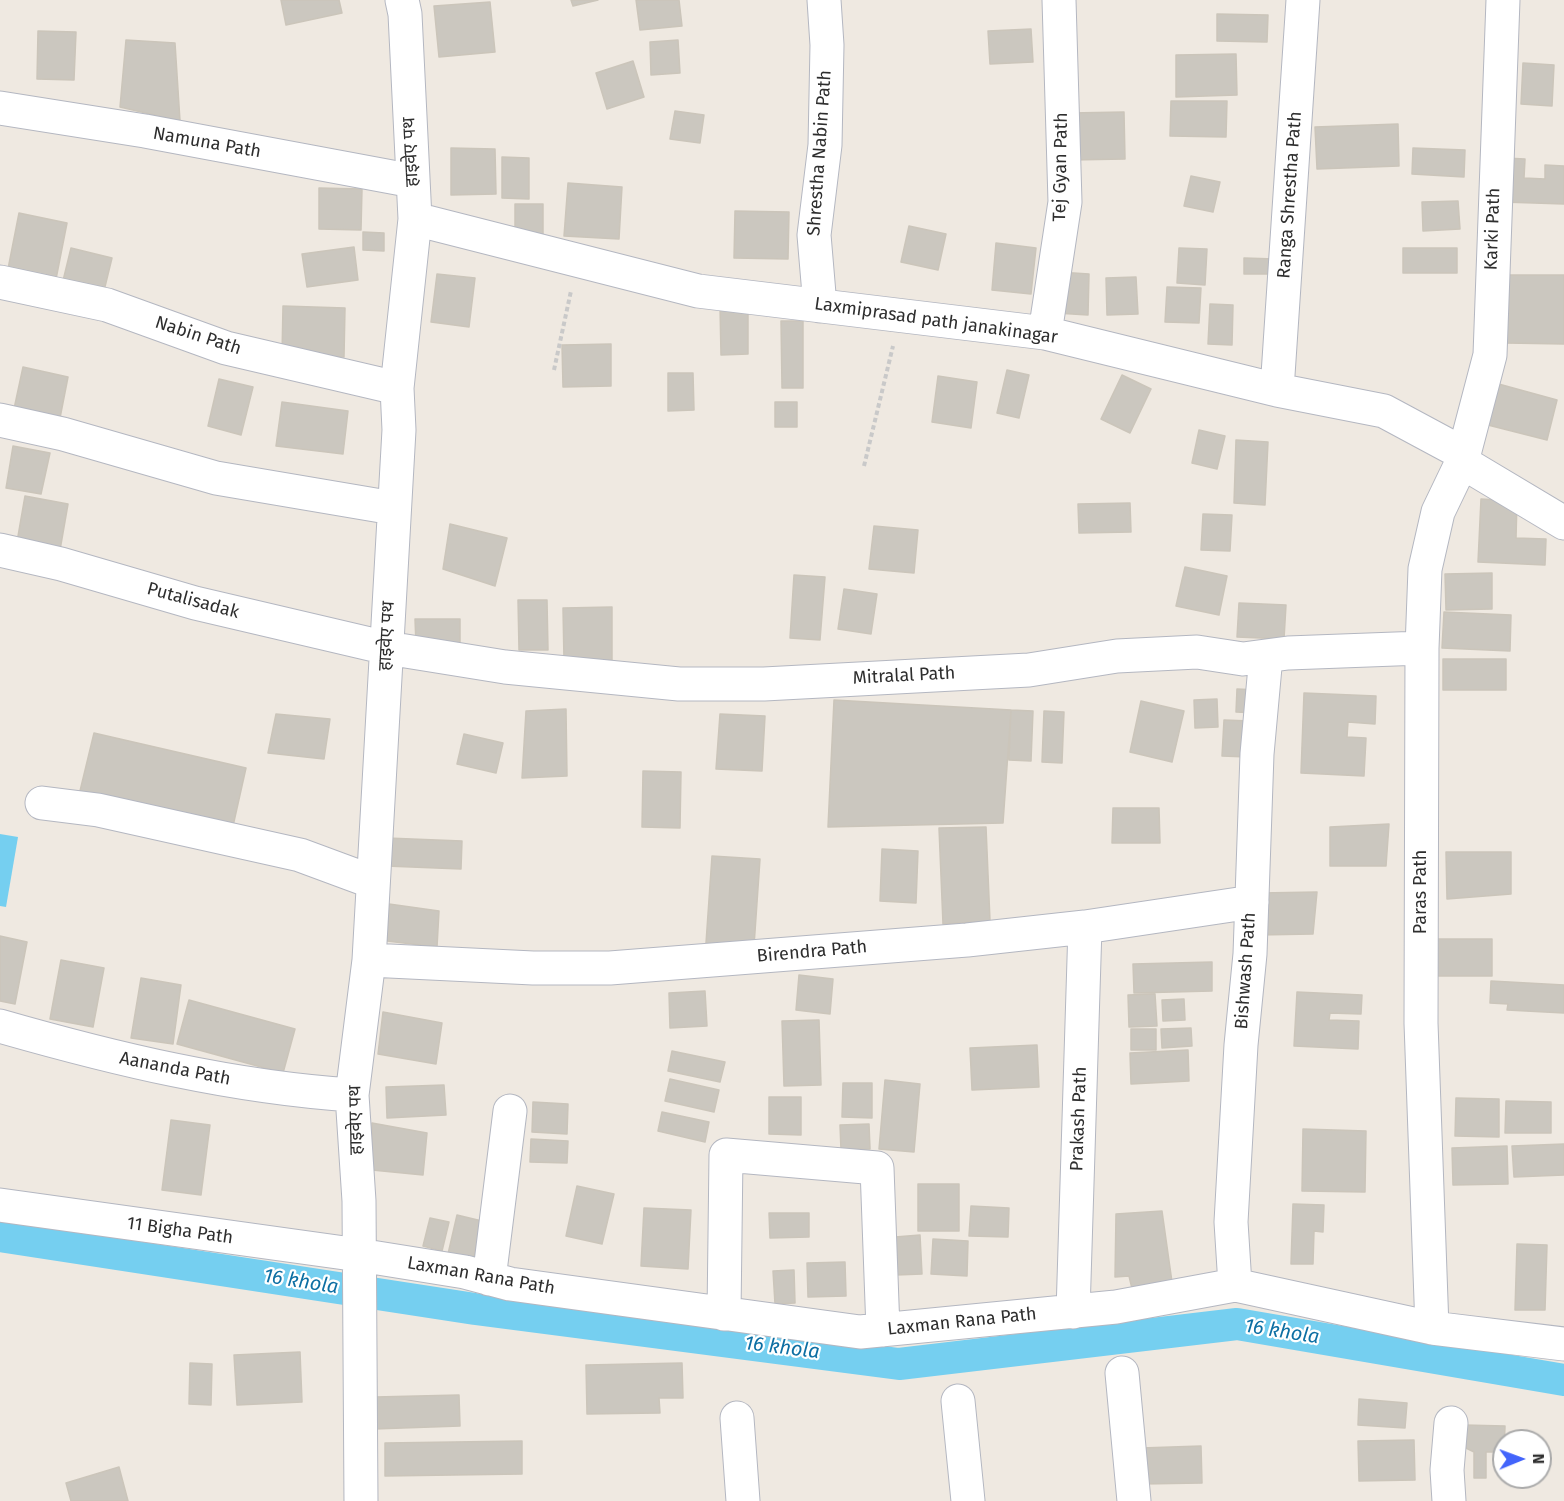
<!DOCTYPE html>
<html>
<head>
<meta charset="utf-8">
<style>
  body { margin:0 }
  #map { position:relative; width:1564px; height:1501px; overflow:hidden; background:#efe9e1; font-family:"Fira Sans",sans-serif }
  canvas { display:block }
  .north { position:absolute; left:1492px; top:1429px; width:60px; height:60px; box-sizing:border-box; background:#fff; border:2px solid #ababab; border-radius:50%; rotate:89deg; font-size:16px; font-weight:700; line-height:24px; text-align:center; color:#2e2e2e }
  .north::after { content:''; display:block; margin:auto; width:21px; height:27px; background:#4264fb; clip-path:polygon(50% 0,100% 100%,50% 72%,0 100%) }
</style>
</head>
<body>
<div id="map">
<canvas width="1564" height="1501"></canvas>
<div class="north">N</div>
</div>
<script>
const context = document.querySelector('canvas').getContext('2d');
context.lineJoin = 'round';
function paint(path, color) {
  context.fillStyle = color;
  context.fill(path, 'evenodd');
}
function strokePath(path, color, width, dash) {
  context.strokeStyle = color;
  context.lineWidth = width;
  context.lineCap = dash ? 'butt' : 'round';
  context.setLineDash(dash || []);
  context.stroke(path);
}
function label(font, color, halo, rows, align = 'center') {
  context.font = font + ' "Fira Sans","Noto Sans Devanagari",sans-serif';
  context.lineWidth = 4.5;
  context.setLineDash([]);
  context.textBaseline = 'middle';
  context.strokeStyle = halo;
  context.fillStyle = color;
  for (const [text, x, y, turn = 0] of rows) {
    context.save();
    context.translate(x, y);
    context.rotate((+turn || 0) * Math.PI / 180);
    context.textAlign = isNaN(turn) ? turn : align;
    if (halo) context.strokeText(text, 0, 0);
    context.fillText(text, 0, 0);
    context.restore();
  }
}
paint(new Path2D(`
  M0,834l18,3 -12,70 -6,-1z`), '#75cff0');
strokePath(new Path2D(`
  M0,1236l475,73 424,55 338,-40 327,56`), '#75cff0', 32);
const building = new Path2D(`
  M281,0h58l3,13 -56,12z
  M571,0h27l-25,6z
  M636,0h43l3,26 -42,4z
  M490,2l5,50 -56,5 -5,-51z
  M1217,14l51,1 -1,27 -50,-1z
  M1031,29l2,33 -43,2 -2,-33z
  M38,31l38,1 -2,48 -37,-1z
  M126,40l49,3 5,78 -60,-14z
  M678,40l2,33 -29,2 -1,-33z
  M1236,54l1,41 -61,2v-42z
  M633,61l11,36 -37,12 -11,-36z
  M1523,63l31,2 -2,41 -31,-2z
  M1171,101h56l-1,36 -56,-1z
  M675,111l29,4 -4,28 -30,-4z
  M1124,112l1,47 -54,1 -1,-47z
  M1398,124l1,42 -82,3 -2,-42z
  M451,148l44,1 1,45 -45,1z
  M1413,148l52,2 -1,27 -52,-3z
  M502,157l27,1v41l-27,-1z
  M1505,158l20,1 -1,19 21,1v-14l19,1v38l-61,-2z
  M1191,176l29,6 -7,30 -29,-6z
  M568,183l54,4 -3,52 -55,-3z
  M319,188l43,1 -1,41 -42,-1z
  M1458,201l2,28 -37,2 -1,-29z
  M515,204h28v39h-28z
  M735,211l54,1 -1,47 -54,-1z
  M19,213l48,10 -11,56 -48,-10z
  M909,226l37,8 -8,36 -37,-8z
  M363,232l21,1v18l-21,-1z
  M996,243l40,5 -5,46 -39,-4z
  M354,247l4,33 -51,7 -5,-33z
  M71,248l41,10 -11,45 -41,-10z
  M1179,248l28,1 -2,36 -28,-2z
  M1403,248h54v25h-54z
  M1244,258l31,1 1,15h-32z
  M1058,272l31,2 -1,41 -32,-2z
  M437,274l38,4 -6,49 -38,-5z
  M1507,275h57v69l-58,-1z
  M1136,277l2,37 -31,1 -1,-37z
  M1167,287l34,1 -2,35 -34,-1z
  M1210,304l23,1 -1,40 -24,-1z
  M283,306l62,2 -1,49 -62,-2z
  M720,306h28v48l-27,1z
  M781,321h22v67h-21z
  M611,344v42l-48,1 -1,-42z
  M23,367l45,10 -8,41 -46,-9z
  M1007,370l22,5 -10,43 -22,-5z
  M668,373h25l1,37 -26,1z
  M1122,375l29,14 -21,44 -29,-14z
  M938,376l39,6 -6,46 -39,-6z
  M219,379l34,8 -12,48 -33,-9z
  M1495,383l62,17 -10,40 -63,-16z
  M282,402l66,9 -5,43 -67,-8z
  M775,402h22v25h-22z
  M1199,430l26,6 -8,33 -25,-6z
  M1236,440l32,2 -3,63 -31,-2z
  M13,446l37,7 -9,41 -35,-6z
  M25,496l43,8 -8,46 -43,-8z
  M1481,499l36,2 -1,37 30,1 -1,26 -67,-3z
  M1130,503l1,29 -52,1 -1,-29z
  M1203,514l29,1 -2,36 -29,-1z
  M450,524l57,14 -12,48 -52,-17z
  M874,526l44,4 -4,43 -45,-4z
  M1185,567l42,9 -8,39 -43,-9z
  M1492,573v36l-46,1 -1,-36z
  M794,575l31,2 -5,63 -30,-2z
  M844,589l33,5 -6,40 -33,-5z
  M518,600h29l1,50h-29z
  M1239,603l47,2 -2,34 -47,-2z
  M612,607v53l-48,1 -1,-53z
  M1444,612l67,3 -1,36 -68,-3z
  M415,619h45v25l-44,1z
  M1443,659h63v31h-63z
  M1237,689l21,1 -1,23 -21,-1z
  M1304,693l72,3 -1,28 -27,-2 -1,15 19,1 -2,38 -63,-3z
  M1217,699l1,28 -23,1 -1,-28z
  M834,700l177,10 -8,113 -175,4z
  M1141,701l43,10 -12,51 -42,-10z
  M566,709l1,67 -45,2 4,-67z
  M1011,710l22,1 -2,50 -22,-1z
  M1044,711l20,1 -2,51 -20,-1z
  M276,714l54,5 -6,40 -56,-6z
  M720,714l45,2 -3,55 -46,-2z
  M1224,720l26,1 -2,36 -26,-1z
  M94,733l152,35 -13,58 -153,-35z
  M464,734l39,9 -7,30 -39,-9z
  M643,771l38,1 -1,56 -38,-1z
  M1113,808h46l1,35h-48z
  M1389,824l-3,42h-56v-39z
  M986,827l4,94 -47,3 -4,-96z
  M387,838l75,3 -1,28 -75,-3z
  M882,849l36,2 -2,52 -36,-2z
  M1446,852h65v42l-64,5z
  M712,856l48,3 -6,87 -48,-3z
  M1317,892l-4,42 -55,1 2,-42z
  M389,904l50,7 -2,36 -50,-6z
  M0,936l27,6 -12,62 -15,-3z
  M1437,939h55v37h-55z
  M61,960l43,8 -11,59 -43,-8z
  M1212,962v29l-78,2 -1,-29z
  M799,975l34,4 -3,35 -34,-4z
  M141,978l40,7 -8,59 -42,-6z
  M1491,981l73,4v28l-57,-3 1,-6 -18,-1z
  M705,991l2,35 -37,2 -1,-35z
  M1297,992l65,3 -1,19 -31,-1 -1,7 30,1 -1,28 -64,-3z
  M1155,994l2,32 -28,1 -1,-32z
  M1184,999l1,21 -22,1 -1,-21z
  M189,1000l106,29 -12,44 -106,-29z
  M383,1012l59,11 -6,41 -58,-10z
  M819,1020l2,65 -37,1 -2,-65z
  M1191,1028l1,18 -30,2 -1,-19z
  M1131,1029h25v21h-25z
  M1037,1045l2,42 -67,3 -2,-42z
  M1188,1050l1,31 -58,3 -1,-31z
  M672,1051l53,11 -5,20 -52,-11z
  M670,1079l49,11 -5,22 -49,-11z
  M885,1080l35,4 -6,68 -35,-3z
  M843,1083h29v35l-30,-1z
  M444,1085l2,30 -59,3 -1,-31z
  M769,1097h32v38l-32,-1z
  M1456,1098l43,1v38l-44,-1z
  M1506,1101l45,1v31h-46z
  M533,1102l35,2 -1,30 -35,-2z
  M662,1112l47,10 -4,20 -47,-11z
  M171,1120l39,5 -9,70 -39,-5z
  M372,1123l55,10 -4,42 -51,-5z
  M869,1124l1,25 -29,1 -1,-25z
  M1303,1129l63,2 -1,61 -63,-1z
  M531,1139l37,2 -1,22 -37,-1z
  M1564,1144v31l-50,2 -2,-31z
  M1507,1146l1,38 -55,1 -1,-37z
  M918,1184h41v47h-41z
  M577,1186l37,8 -12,50 -36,-8z
  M1293,1204l31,1 -1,27 -9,-1 -1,33h-22z
  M971,1206l38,2 -1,29 -39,-1z
  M644,1208l47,2 -3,59 -47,-3z
  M1162,1211l11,78 -39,8 -5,-21 -14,1 1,-63z
  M769,1213h40v24l-39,1z
  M457,1215l25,6 -9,39 -25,-6z
  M430,1218l19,4 -7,29 -19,-5z
  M920,1235l2,39 -26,1 -1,-38z
  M933,1239l35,2 -1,35 -36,-2z
  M1517,1244l30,1 -2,65h-30z
  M845,1262l1,34 -38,1 -1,-34z
  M794,1270l1,33 -20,1 -2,-33z
  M300,1352l2,50 -65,3 -3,-50z
  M190,1363l22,1 -1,41 -22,-1z
  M682,1363l1,35h-24l1,15 -73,1 -1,-49z
  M459,1395l1,31 -86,3 1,-32z
  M1359,1399l48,4 -2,25 -47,-3z
  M1464,1425l41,1 -1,26h-18v26h-12v-26l-10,-5z
  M1414,1440l1,40 -56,1 -1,-40z
  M522,1441v33l-137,2v-33z
  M1201,1446l1,37 -60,1 -1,-36z
  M119,1467l9,34h-57l-5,-18z`);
paint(building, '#cbc7bf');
strokePath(building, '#cbc5ba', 1.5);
const street = new Path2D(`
  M0,108l145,23 268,50
  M415,219l283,72 347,42 232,57 107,21 80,43 -2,8 102,61
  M0,282l107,23 119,43 171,40
  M820,306l-6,-71 11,-90 2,-100 -3,-45
  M1045,333l20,-131 -6,-202
  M1277,390l26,-390
  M0,420l63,14 153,44 177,30
  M1464,454l26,-99 13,-355
  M0,550l61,14 134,39 192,45 118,19 174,17h85l265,-14 88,-14 80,-4 46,7 45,-6 134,-5
  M42,803l56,7 202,45 73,27
  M369,960l164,8h77l357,-28 118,-13 167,-25
  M0,1026c115,33 232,61 352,69
  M0,1205l359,50 106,17 45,12 350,48 256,-25 119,-22 197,43 132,16
  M489,1279l21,-168
  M1235,1285l-4,-63 10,-177 9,-91 7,-200 9,-98
  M1073,1312l12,-385
  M724,1314l2,-159 151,13 6,162
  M1432,1328l-11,-305 1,-375 3,-79 13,-57 24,-50
  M1122,1373l12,128
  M958,1401l10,100
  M737,1418l6,83
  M361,1501l-2,-300 -7,-106 17,-135 30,-530 -2,-42 18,-169 -10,-205 -3,-14
  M1449,1501l-2,-31 4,-47`);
strokePath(street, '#b4b7c1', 35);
strokePath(new Path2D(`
  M554,370l17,-79
  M864,466l29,-120`), '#c9c9c9', 4, [4.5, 3]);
strokePath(street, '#fff', 33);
label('18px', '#2e2e2e', '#fff', [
  ["Namuna Path",207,143,10],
  ["हाइवेए पथ",411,152,-93],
  ["Shrestha Nabin Path",820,153,-86],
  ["Tej Gyan Path",1061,167,-89],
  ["Ranga Shrestha Path",1290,195,-86],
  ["Karki Path",1493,229,-88],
  ["Laxmiprasad path janakinagar",936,321,8],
  ["Nabin Path",198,336,18],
  ["Putalisadak",193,601,15],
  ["हाइवेए पथ",387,636,-87],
  ["Mitralal Path",904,676,-3],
  ["Paras Path",1421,892,-90],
  ["Birendra Path",812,952,-5],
  ["Bishwash Path",1246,971,-86],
  ["Aananda Path",175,1069,11],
  ["Prakash Path",1079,1119,-88],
  ["हाइवेए पथ",356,1120,-91],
  ["11 Bigha Path",180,1231,8],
  ["Laxman Rana Path",481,1276,10],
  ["Laxman Rana Path",962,1322,-6]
]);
label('italic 20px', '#0d6fa3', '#fff', [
  ["16 khola",301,1282,9],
  ["16 khola",1282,1332,9],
  ["16 khola",782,1348,7]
]);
</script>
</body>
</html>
